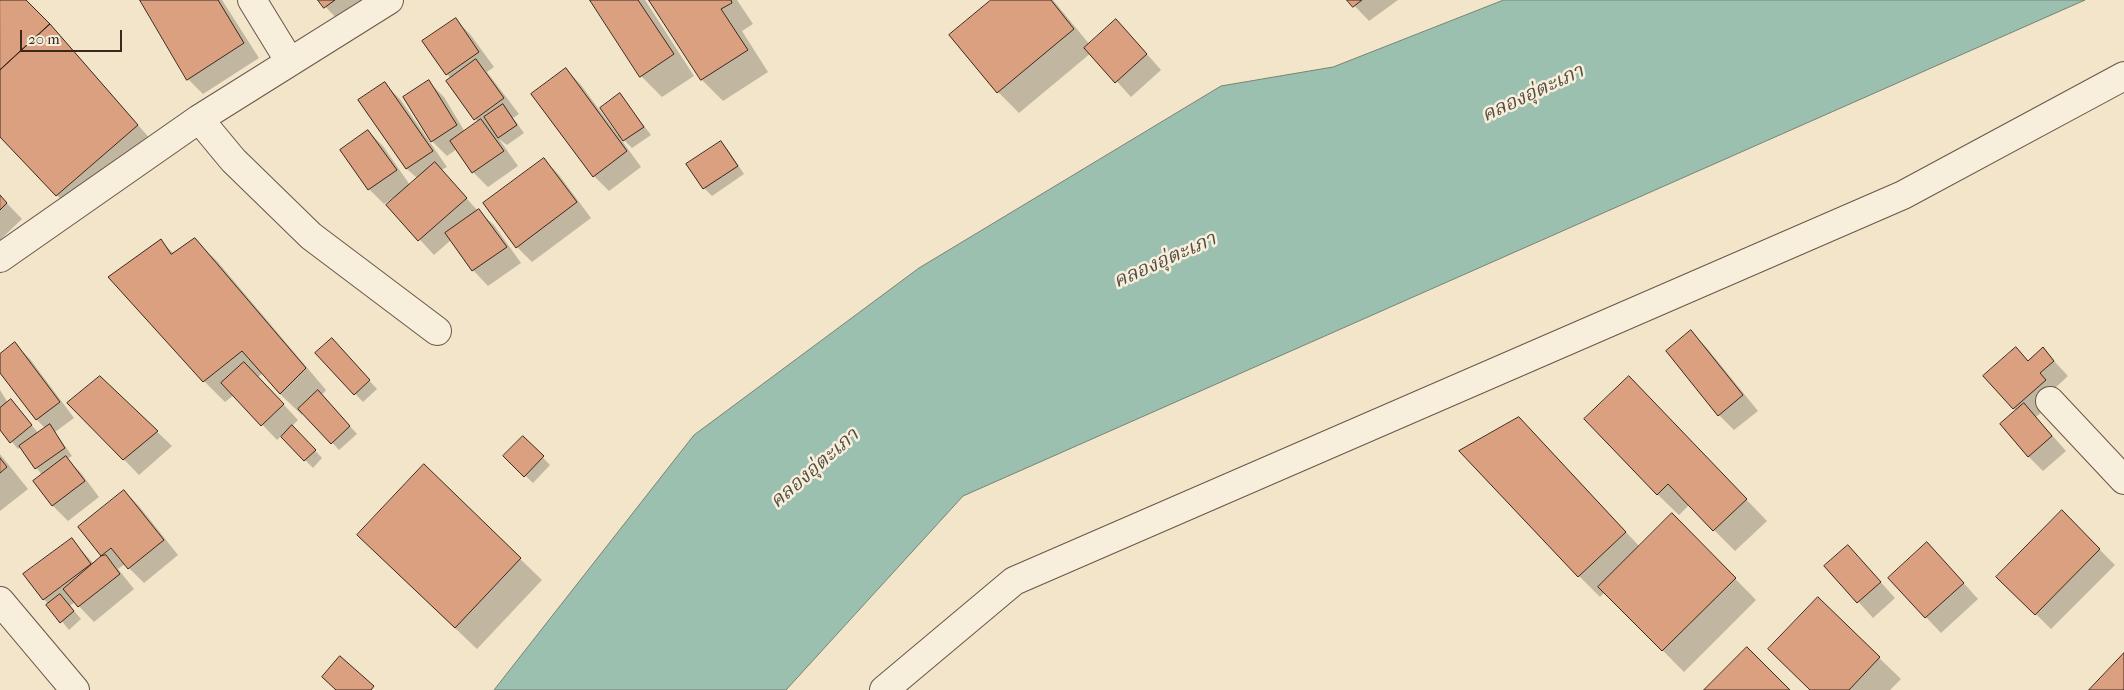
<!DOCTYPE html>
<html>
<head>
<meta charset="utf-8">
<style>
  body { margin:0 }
  #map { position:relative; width:2124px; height:690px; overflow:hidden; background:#f2e5c9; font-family:"IM FELL French Canon",serif }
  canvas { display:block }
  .scale { position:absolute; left:20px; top:30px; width:102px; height:22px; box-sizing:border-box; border:2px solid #3c271d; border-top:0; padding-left:6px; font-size:15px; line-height:18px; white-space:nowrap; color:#3c271d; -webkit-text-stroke:4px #f7eedc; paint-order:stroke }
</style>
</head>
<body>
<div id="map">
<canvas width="2124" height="690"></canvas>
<div class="scale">20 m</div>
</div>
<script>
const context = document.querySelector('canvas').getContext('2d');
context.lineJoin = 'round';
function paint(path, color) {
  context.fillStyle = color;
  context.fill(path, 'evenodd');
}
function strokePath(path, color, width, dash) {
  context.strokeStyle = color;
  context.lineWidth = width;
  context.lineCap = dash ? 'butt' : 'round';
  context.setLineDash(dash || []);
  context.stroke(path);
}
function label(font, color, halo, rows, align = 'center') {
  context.font = font + ' "IM FELL French Canon","Noto Serif Thai",serif';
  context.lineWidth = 5;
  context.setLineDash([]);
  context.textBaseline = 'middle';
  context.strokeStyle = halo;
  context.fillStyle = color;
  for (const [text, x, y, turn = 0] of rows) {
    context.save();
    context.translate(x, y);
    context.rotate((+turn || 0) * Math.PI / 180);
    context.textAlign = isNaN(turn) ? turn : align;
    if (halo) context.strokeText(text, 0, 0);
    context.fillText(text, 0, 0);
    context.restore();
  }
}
const water = new Path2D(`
  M1504,0h581l-1122,496 -177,194h-292l200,-255 225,-167 302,-182 112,-19z`);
paint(water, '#9cc0b0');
strokePath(water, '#768375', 1);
paint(new Path2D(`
  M0,0h25l40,41 87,100 -80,70 -72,-76z
  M142,0h80l37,58 -56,36 -15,-15z
  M319,0h49l-28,22z
  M592,0h53l49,76 -32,21 -21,-21z
  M650,0h87l16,24 -11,7 26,41 -45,29 -21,-21z
  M993,0h60l37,45 41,-9 30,34 -30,27 -40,-44 -72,60 -21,-21z
  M1349,0h49l-29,21z
  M455,19l15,15 24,33 -7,5 32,42 -6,4 11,15 -17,12 -8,-6 19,27 -30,21 -15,-15 -16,-23 -10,7 -15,-15 -3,-59 15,15 21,35 13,-10 -30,-41 3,-2 -27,-37z
  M566,69l15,16 37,50 2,-1v-39l31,40 -19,13 -11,-11 -1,1 21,29 -32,24 -15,-15z
  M385,84l15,15 47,68 -6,3 37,41 16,14 27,38 -33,23 -15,-16 -22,-30 -17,15 -46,-50 6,-6 -1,-1 -9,6 -15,-15 -1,-58 15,15 27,39 8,-6 -11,-10 -47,-69z
  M721,142l7,8 16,24 -32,22 -8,-8 -16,-24z
  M544,159l15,16 32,43 -59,44 -15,-15z
  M0,196l22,23 -22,21z
  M195,240l22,21 109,129 -4,5 35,39 -18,16 -35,-38 -2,3 -22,-21 -17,-21 -5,4 40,43 -6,6 30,32 -9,10 -32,-32 -4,4 -43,-45 -9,7 -21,-21 -43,-140 13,13z
  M1691,332l15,15 52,64 -24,19 -15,-15z
  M15,344l15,15 44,59 -19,14 17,24 -5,3 14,14 18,24 -31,24 -15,-15 -19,-25 8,-6 -21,-28 -3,2 -18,-21v-38l8,13 10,5 21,26 7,-5 -9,-9 -37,-49v-16z
  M339,348l38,41 -14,13 -46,-49z
  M2015,348l13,13 15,-12 25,27 -14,13 6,7 -24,21 30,34 -23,20 -15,-15 -12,-45 -31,-35z
  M100,377l72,69 -33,29 -70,-72z
  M1650,399l117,122 -32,30 -46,-46 -10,10 -22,-21z
  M523,437l27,28 -17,18 -28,-27z
  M1540,440l100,107 32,-33 84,86 -72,72 -79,-80 -5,5 -21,-21z
  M0,454l28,35 -28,22z
  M424,466l118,114 -65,69 -98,-93z
  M124,491l15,15 39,49 -34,28 -19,-19 -7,5 16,20 -40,33 -19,-20 -5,4 11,13 -12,11 -25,-31 28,-59 22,24 9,-8 -24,-29z
  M2062,512l53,53 -64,64 -53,-52z
  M1848,546l47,52 -22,20 -47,-52z
  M1942,559l36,40 -37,34 -52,-55z
  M1818,599l83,80 -11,11h-78z`), '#0003');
const building = new Path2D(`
  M0,0h26l24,24 -50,46z
  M140,0h78l26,43 -57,37z
  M318,0h17l-11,8z
  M590,0h48l36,54 -34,23z
  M649,0h82l1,3 -11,6 27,41 -47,30z
  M991,0h60l23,29 -77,64 -48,-58z
  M1347,0h15l-9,7z
  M456,18l23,34 -33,23 -24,-34z
  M1116,19l31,35 -32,29 -31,-35z
  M50,24l88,101 -82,71 -56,-59v-67z
  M476,59l28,39 -30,22 -28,-39z
  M566,68l61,83 -34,26 -62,-83z
  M429,80l28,45 -26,17 -28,-45z
  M385,82l48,69 -27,18 -48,-69z
  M620,93l24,34 -21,14 -23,-33z
  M503,104l14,21 -19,13 -14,-21z
  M481,119l23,32 -32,22 -22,-32z
  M368,130l29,40 -29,20 -28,-40z
  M721,141l17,25 -35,23 -17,-25z
  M544,158l33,44 -61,46 -33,-45z
  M435,162l32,36 -49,43 -32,-36z
  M0,195l7,8 -7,7z
  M479,209l28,38 -35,24 -27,-38z
  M195,238l111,130 -26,26 -38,-43 -39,31 -95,-105 53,-38 10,15z
  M1691,330l52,65 -25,21 -52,-65z
  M332,338l38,42 -16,15 -39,-42z
  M15,342l45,60 -24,18 -36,-47v-19z
  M2016,347l12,14 15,-14 11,14 -14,12 6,7 -33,29 -30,-33z
  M244,362l40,42 -23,22 -40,-43z
  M100,376l58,55 -35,29 -56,-57z
  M1629,376l118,123 -34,32 -45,-47 -11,11 -73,-76z
  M318,390l32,36 -19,18 -33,-35z
  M11,399l21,26 -22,18 -10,-13v-22z
  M2024,403l28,33 -24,21 -28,-33z
  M1519,417l107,115 -48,45 -119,-126z
  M50,424l15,24 -30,21 -16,-23z
  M292,425l24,25 -12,11 -23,-24z
  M523,436l21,20 -20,21 -21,-21z
  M66,456l19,25 -33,25 -19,-25z
  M0,458l7,9 -7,6z
  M424,464l97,94 -66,70 -98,-93z
  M124,490l40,50 -36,29 -17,-21 -10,8 -23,-29z
  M2062,510l38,39 -65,66 -39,-38z
  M1672,513l64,65 -74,73 -64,-64z
  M72,538l19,26 -48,36 -20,-26z
  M1927,542l37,41 -39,35 -37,-40z
  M1848,545l33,37 -24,21 -33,-37z
  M106,555l14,19 -42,33 -15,-18 38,-33z
  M60,594l14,17 -14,12 -14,-18z
  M1818,597l62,60 -31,33h-39l-42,-41z
  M1747,647l43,43h-86z
  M2124,653v37h-35z
  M340,656l34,30 -3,4h-35l-14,-13z`);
paint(building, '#daa080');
strokePath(building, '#3c271d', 1);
const minor = new Path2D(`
  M252,0l38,62
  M199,119l34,41 78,76 126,95
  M0,258l199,-139 190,-119
  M2050,401l74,79
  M0,601l75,89
  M884,690l130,-109 889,-386 221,-119`);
strokePath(minor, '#6a5648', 30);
strokePath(minor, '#f7eedc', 28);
label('italic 20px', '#544d42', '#f7eedc', [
  ["คลองอุ่ตะเภา",1533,94,-25],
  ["คลองอุ่ตะเภา",1165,261,-24],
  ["คลองอุ่ตะเภา",815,469,-41]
]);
</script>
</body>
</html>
